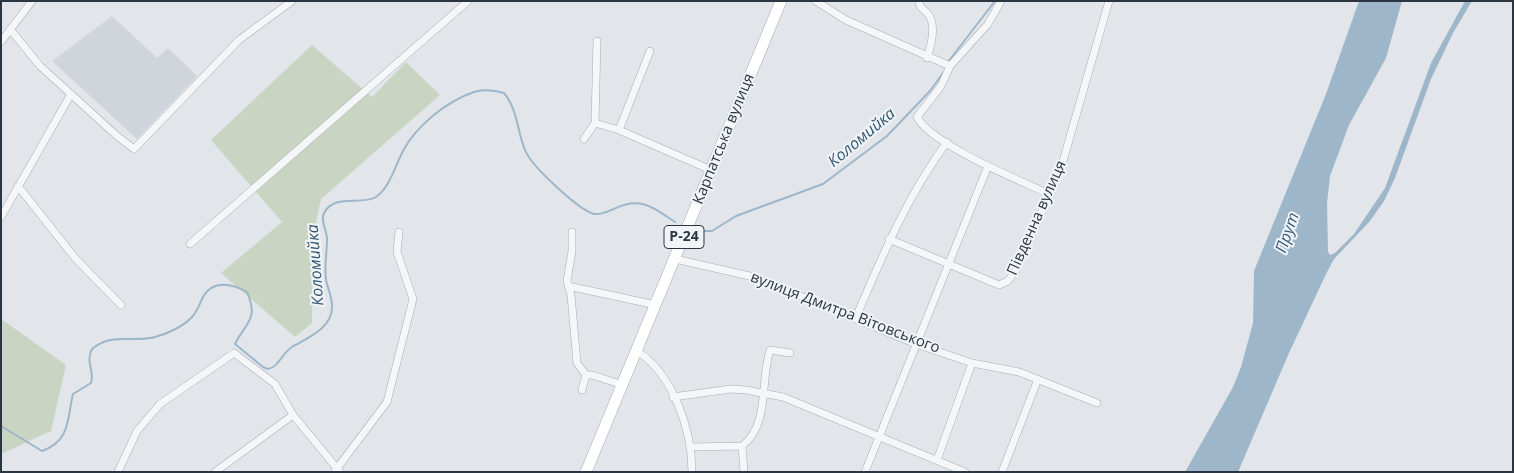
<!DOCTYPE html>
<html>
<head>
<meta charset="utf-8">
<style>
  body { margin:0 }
  #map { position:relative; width:1514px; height:473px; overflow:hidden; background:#e2e6ea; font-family:"Open Sans",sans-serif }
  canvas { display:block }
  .frame { position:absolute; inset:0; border:2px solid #2a3541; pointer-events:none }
</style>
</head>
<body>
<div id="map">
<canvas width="1514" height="473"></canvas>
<div class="frame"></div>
</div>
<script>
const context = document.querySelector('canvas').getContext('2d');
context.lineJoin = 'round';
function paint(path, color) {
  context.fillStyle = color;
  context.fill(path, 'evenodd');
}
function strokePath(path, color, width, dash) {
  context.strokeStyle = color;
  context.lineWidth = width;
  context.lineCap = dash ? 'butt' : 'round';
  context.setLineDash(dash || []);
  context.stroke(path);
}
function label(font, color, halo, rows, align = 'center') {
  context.font = font + ' "Open Sans",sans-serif';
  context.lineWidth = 4;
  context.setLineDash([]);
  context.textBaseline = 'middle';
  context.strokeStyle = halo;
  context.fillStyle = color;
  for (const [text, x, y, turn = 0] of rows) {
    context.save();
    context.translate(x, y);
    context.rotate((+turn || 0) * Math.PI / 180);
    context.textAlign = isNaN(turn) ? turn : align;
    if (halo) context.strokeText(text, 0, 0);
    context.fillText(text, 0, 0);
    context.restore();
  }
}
paint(new Path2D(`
  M112,16l45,42 11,-10 29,28 -60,63 -85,-78z`), '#d0d5dc');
paint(new Path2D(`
  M312,45l60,52 34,-35 34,33 -119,104 -8,37 -1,87 -17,14 -74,-64 61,-51 -71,-82z
  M1,319l65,46 -15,66 -50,23z`), '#c9d4c3');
paint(new Path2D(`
  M1359,1h43l-16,57 -37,67 -19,51 -3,27 1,49 2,3 5,-2 19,-19 31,-46 46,-125 34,-62h7l-19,32 -22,46 -36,99 -11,23 -14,20 -36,38 -7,13 -38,81 -51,119h-53l48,-85 8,-20 12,-44 1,-52 72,-177z`), '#9eb6c9');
strokePath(new Path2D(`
  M948,62l47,-61
  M700,231h12l24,-15 87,-32 64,-48 43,-45 13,-18
  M1,426l41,25c29,-10 25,-33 31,-57l18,-11c4,-11 -6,-22 1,-34 19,-17 42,-6 63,-12 12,-3 29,-11 37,-20 5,-5 8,-14 11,-20 10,-18 30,-13 44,-5 12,28 -1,30 -12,52l28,23 5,2c11,-2 14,-16 24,-22 15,-9 41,-19 40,-41 0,-9 -4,-17 -6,-26 -2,-14 1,-27 1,-41 0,-9 -7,-18 -3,-26 10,-20 37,-7 52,-16 14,-10 19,-31 27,-46 13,-25 44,-50 71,-59 9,-3 22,-1 30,1 14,17 13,38 21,57 6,16 54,60 69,64 9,1 14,-3 22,-6 26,-12 39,1 59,14`), '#9eb6c9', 2);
const street = new Path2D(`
  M816,1l30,19 104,46
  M919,1c0,7 5,8 9,13 9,11 3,32 -1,44
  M1001,1l-13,23 -38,42 -9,20 -24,31c15,28 102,63 132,77
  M10,29l30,37 77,70 17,13 105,-109 53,-39
  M1,42l31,-41
  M595,123l24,7 92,40
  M619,130l31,-79
  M584,139l11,-16 2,-82
  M18,186l57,72 46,47
  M1,217l70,-123
  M572,232v19l-5,30 4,14 6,68 9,12 -4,15
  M889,239l110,46 9,-4 8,-11 45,-102 48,-167
  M190,244l278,-243
  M675,259l79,18 162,67 56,19 47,9 78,31
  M568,286l88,19
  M856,317c27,-62 50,-119 91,-175
  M637,351c36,23 55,79 55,121
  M586,375h6l31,10
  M673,397l58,-8 15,1 37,7 182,75
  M691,447l51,-1
  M937,460l35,-97
  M335,471l52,-69 26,-103 -16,-47 2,-20
  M118,472l19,-41 23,-27 74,-51 41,31 18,31 47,57
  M215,472l78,-57
  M744,472l-2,-26c28,-21 18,-66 28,-96l20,3
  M865,472l123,-306
  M1002,472l36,-93`);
const primary = new Path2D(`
  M586,472l195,-471`);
strokePath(street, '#a7adb4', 8);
strokePath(primary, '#a1abb5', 12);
strokePath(street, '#f4f6f8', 7);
strokePath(primary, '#fff', 11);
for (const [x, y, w] of [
  [684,237,40]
]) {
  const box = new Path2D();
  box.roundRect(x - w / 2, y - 11.5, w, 23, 4);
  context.fillStyle = '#f1f4f7';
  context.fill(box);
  strokePath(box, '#2a3541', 1);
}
label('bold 14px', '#2a3541', null, [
  ["Р-24",684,237]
]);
label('15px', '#2a3541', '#f1f4f7', [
  ["Карпатська вулиця",724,139,-68],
  ["Південна вулиця",1037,218,-66],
  ["вулиця Дмитра Вітовського",845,313,21]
]);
label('italic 16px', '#355774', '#f1f4f7', [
  ["Коломийка",862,138,-40],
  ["Прут",1288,233,-71],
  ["Коломийка",316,265,-94]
]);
</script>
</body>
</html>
